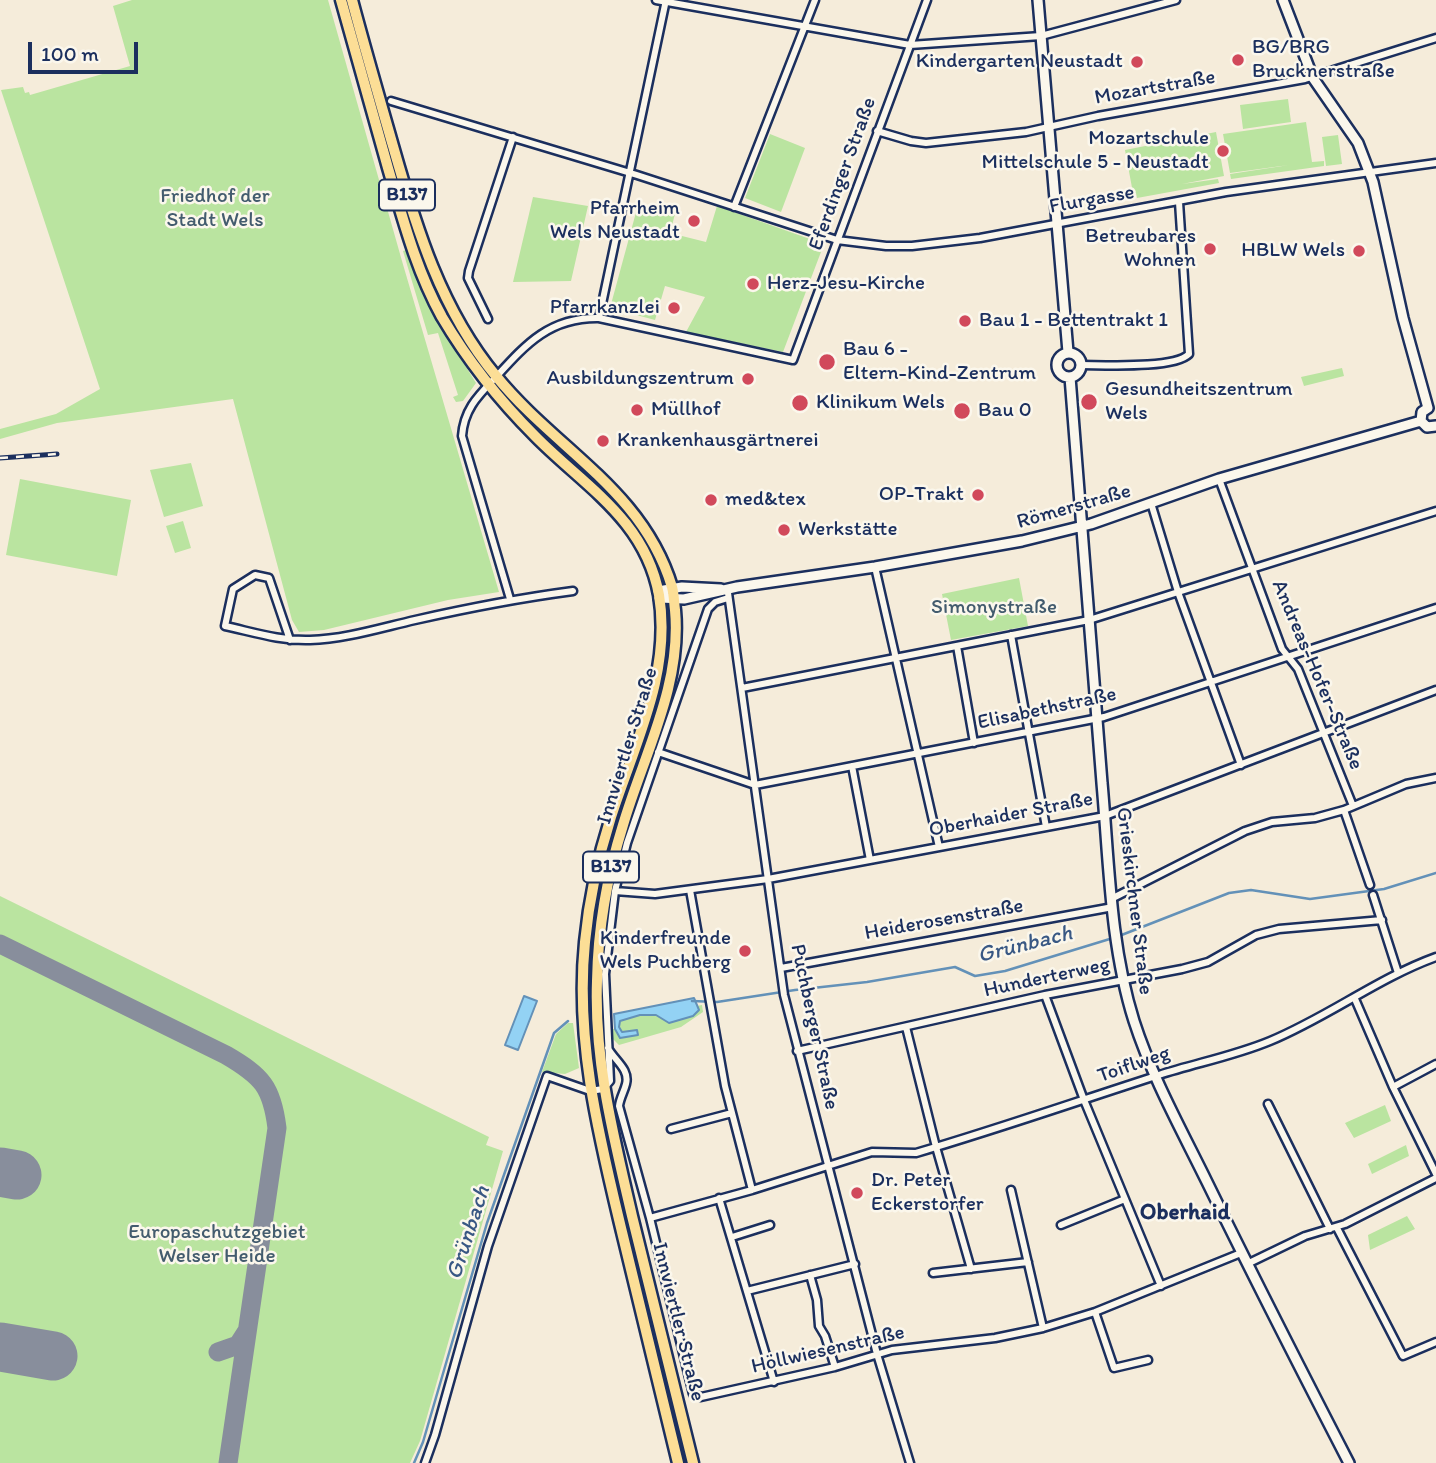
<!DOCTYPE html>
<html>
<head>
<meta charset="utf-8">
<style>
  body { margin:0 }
  #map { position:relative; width:1436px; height:1463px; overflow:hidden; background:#f5ecda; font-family:Itim,sans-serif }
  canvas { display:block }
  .scale { position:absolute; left:28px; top:42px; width:110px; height:32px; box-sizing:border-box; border:4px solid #1b2f5e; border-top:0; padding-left:9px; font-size:21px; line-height:24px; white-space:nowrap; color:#1b2f5e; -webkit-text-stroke:5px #fbf7ec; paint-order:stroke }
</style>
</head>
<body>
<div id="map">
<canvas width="1436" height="1463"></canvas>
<div class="scale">100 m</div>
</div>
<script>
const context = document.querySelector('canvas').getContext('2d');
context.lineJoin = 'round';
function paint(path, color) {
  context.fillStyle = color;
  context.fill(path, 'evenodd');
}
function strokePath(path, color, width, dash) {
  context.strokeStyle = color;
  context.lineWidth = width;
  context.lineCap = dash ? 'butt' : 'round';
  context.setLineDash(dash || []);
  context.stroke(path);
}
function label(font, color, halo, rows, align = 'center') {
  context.font = font + ' Itim,sans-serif';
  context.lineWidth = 5;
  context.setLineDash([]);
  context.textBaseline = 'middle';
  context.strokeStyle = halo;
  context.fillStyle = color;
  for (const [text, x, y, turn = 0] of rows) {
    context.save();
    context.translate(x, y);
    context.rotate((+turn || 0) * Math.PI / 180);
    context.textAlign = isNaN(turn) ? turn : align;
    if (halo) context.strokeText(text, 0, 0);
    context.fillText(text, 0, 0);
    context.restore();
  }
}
paint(new Path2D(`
  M132,0h196l74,261 97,331 -51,8 -124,30 -25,2 -7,-12 -59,-221 -176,24 -57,16v-10l56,-15 44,-25 -99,-299 22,-3 2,6 4,-1 1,3 100,-29 -17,-60z
  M1288,99l3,23 -48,7 -3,-24z
  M1306,122l6,40 12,-1v5l-93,13 -1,-5 59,-9 -59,8 -7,-39z
  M1216,132l8,44 -42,8 36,-5 1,4 -82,15 -1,-5h-3l-8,-43z
  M770,134l35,14 -24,64 -36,-14z
  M1338,135l4,29 -16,2 -4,-29z
  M533,197l55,9 -17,75 -58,1z
  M638,205l37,9 -5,19 36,9 11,-36 107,38 -41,108 -97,-20 19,-35 -40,-11 -10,34 -45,-12z
  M406,250l28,65 42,68 -13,18 -7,1 -3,-5 5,-2 -20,-62 -10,2 -25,-84z
  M1342,368l2,8 -40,10 -3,-9z
  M191,463l12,43 -39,11 -14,-47z
  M20,479l111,21 -14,76 -111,-21z
  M183,521l8,27 -16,5 -9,-27z
  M1019,578l9,48 -77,14 -9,-46z
  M0,896l489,241 -3,8 17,6 -83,290 -10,22h-410z
  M702,1005l1,7 -22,15 -62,18 -6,-6 -1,-10h3l5,9 17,-3 -1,-5 -14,2 -4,-5 2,-6 20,-6h17l12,8 24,-7 6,-6 -2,-4z
  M568,1023h5l6,45 -14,6 -23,-2 14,-38z
  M1385,1105l6,16 -37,17 -9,-15z
  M1406,1145l3,11 -37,18 -4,-10z
  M1407,1216l8,13 -45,21 -2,-15z`), '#bae4a0');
const water = new Path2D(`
  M524,996l13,5 -19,49 -13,-5z
  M694,998l5,12 -6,6 -24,7 -13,-8h-16l-20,6 -1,6 3,5 15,-2 1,5 -18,3 -5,-9 -1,-15z`);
paint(water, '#93d2f4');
strokePath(water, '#6391b8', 2);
strokePath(new Path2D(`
  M1119,936l110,-43 22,-3 59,9 74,-10 52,-16
  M692,1001l25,1 78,-12 72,-8 88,-15 20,9 30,-5 108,-33
  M414,1463l9,-21 64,-219 67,-190 14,-12`), '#6391b8', 2.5);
strokePath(new Path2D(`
  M0,944l226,111c36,21 46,32 51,73l-49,335
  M218,1352l20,-7 9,-14`), '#888e9c', 19);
strokePath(new Path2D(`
  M0,1172l17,3
  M0,1347l53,9`), '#888e9c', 49);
const street = new Path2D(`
  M656,0l254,45 131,-9 135,-36
  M391,101l246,74 200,65 49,6h26l68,-8 246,-46 210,-29
  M877,131l34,10 15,2 100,-11 72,-16 207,-37 131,-41
  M734,207l81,-207
  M599,318l67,-318
  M488,319l-20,-41 1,-7 44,-134
  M1081,365c23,0 93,4 108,-11l-10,-152
  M1219,479l63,170 16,20 55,137
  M1151,503l27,89 63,173
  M875,567l64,280
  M728,593l56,402 93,359 33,109
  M510,599l-48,-163c2,-27 16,-40 34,-59 30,-33 54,-60 103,-59l194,42 134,-360
  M1011,635l35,192
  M290,640l-21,-62 -14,-3 -22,14 -8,37c28,6 55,15 85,14 35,-1 70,-12 105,-20 53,-12 105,-22 158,-29
  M957,646l17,97
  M742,688l347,-68 347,-109
  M658,752l97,33 349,-68 332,-109
  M852,766l18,94
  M1344,810l26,75
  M690,890l35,196 27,104
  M615,891l40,3 113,-15 337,-63 331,-126
  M1373,895l25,78
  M1113,898l132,-67 27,-9 43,-4 29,-8 62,-26 30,-6
  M781,968l332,-61
  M1045,995l39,105 77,186
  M1355,999l38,88 43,87
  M906,1027l30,120 35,122
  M608,1048c6,12 22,21 18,36 -2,8 -6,14 -7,22l31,112 43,176 8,3 134,-30 57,-17 103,-12 48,-10 52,-16 146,-59
  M797,1051l248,-56 137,-26 26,-7 48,-27 23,-6 103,-9
  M1393,1087l43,-23
  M1268,1104l62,125
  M671,1129l61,-16
  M1011,1190l32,138
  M719,1198l55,184
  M650,1218l102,-28 120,-38 44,1c82,-24 162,-52 243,-78 37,-12 75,-19 111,-34 58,-24 108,-63 166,-84
  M1061,1225l64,-26
  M1337,1228l66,128 33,-14
  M732,1237l38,-12
  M1247,1264l58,-28 40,-12 91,-46
  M933,1273l95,-11
  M810,1275l7,25 2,26 6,10 10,31
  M747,1291l108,-27
  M1095,1312l19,56 34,-8
  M425,1463l10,-28 53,-189 59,-170 43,15 13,-2 7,-8 -5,-107 10,-83 12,-48 81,-234 7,-7 13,-4`);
const secondary = new Path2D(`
  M1038,0l30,352
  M1283,0l30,78 45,65 15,39 30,136 25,90
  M1057 365a12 12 0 1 1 24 0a12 12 0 1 1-24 0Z
  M1070,377c10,136 21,271 32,406 7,78 8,162 32,238 18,56 47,108 73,161 46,94 94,188 142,281
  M1428,408l-6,4 -1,9 6,6 9,-1
  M658,591l24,-4 39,2
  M659,598l25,1 53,-12 138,-20 147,-26 69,-17 128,-45 202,-58`);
const primary = new Path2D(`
  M341,0c16,56 31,112 47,168 15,51 28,102 54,149 26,44 57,83 93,119 49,50 110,83 124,159 13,78 -25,150 -48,222 -13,41 -22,83 -26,125 -10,99 14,194 37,290 19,77 38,154 56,231
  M352,0c13,49 27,97 41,146 23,81 48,164 103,230 60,74 147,114 176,211 2,7 2,16 3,23 7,75 -31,144 -52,215 -16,51 -25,102 -26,156 -3,81 17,157 35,235 20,82 41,165 61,247`);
strokePath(street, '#1b2f5e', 11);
strokePath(secondary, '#1b2f5e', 14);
strokePath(primary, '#1b2f5e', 15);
strokePath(street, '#fbf7ec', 6);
strokePath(secondary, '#fbf7ec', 9);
strokePath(primary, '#fcde96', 10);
const rail = new Path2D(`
  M0,458l57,-4`);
strokePath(rail, '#1b2f5e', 5);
strokePath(rail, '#fbf7ec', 2.5, [8]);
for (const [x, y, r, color] of [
  [1238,60,7,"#d1495b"],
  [1137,62,7,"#d1495b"],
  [1223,151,7,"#d1495b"],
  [694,221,7,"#d1495b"],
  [1210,249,7,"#d1495b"],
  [1359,251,7,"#d1495b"],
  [753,284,7,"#d1495b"],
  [674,308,7,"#d1495b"],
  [965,321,7,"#d1495b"],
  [827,362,9,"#d1495b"],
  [748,379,7,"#d1495b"],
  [1089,402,9,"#d1495b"],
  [800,403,9,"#d1495b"],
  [637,410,7,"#d1495b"],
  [962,411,9,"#d1495b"],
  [603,441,7,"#d1495b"],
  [978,495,7,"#d1495b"],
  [711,500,7,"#d1495b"],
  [784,530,7,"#d1495b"],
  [745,951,7,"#d1495b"],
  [857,1193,7,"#d1495b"]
]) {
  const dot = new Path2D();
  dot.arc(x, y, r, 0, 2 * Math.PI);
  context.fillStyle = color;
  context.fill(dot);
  strokePath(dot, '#fbf7ec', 2.5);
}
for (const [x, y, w] of [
  [407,195,56],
  [611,867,56]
]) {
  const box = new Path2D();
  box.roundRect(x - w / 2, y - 15.5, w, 31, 5);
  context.fillStyle = '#fbf7ec';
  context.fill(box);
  strokePath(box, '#1b2f5e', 2);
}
label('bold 19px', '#1b2f5e', null, [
  ["B137",407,195],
  ["B137",611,867]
]);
label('21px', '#1b2f5e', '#fbf7ec', [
  ["BG/BRG",1252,48],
  ["Brucknerstraße",1252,72],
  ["Kindergarten Neustadt",1123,62,"right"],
  ["Mozartschule",1209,139,"right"],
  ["Mittelschule 5 - Neustadt",1209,163,"right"],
  ["Pfarrheim",680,209,"right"],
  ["Wels Neustadt",680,233,"right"],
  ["Betreubares",1196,237,"right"],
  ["Wohnen",1196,261,"right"],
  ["HBLW Wels",1345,251,"right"],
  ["Herz-Jesu-Kirche",767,284],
  ["Pfarrkanzlei",660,308,"right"],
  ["Bau 1 - Bettentrakt 1",979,321],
  ["Bau 6 -",843,350],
  ["Eltern-Kind-Zentrum",843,374],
  ["Ausbildungszentrum",734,379,"right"],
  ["Gesundheitszentrum",1105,390],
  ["Wels",1105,414],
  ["Klinikum Wels",816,403],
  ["Müllhof",651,410],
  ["Bau 0",978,411],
  ["Krankenhausgärtnerei",617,441],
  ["OP-Trakt",964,495,"right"],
  ["med&tex",725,500],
  ["Werkstätte",798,530],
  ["Kinderfreunde",731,939,"right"],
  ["Wels Puchberg",731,963,"right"],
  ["Dr. Peter",871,1181],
  ["Eckerstorfer",871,1205]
], 'left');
label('21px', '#1b2f5e', '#fbf7ec', [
  ["Mozartstraße",1155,88,-10],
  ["Eferdinger Straße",843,174,-70],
  ["Flurgasse",1092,200,-10],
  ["Römerstraße",1074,507,-16],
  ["Andreas-Hofer-Straße",1317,675,67],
  ["Elisabethstraße",1047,709,-12],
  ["Innviertler Straße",628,746,-73],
  ["Oberhaider Straße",1011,815,-11],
  ["Grieskirchner Straße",1134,901,83],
  ["Heiderosenstraße",944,920,-10],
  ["Hunderterweg",1047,978,-12],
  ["Puchberger Straße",814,1027,78],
  ["Toiflweg",1134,1065,-19],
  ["Innviertler Straße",678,1322,76],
  ["Höllwiesenstraße",828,1350,-13]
]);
label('21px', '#435c6e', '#fbf7ec', [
  ["Friedhof der",215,197],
  ["Stadt Wels",215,221],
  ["Simonystraße",994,608],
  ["Europaschutzgebiet",217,1233],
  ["Welser Heide",217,1257]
]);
label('italic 23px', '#395884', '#fbf7ec', [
  ["Grünbach",1025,945,-14],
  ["Grünbach",469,1233,-72]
]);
label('bold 23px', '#1b2f5e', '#fbf7ec', [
  ["Oberhaid",1185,1213]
]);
</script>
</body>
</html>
